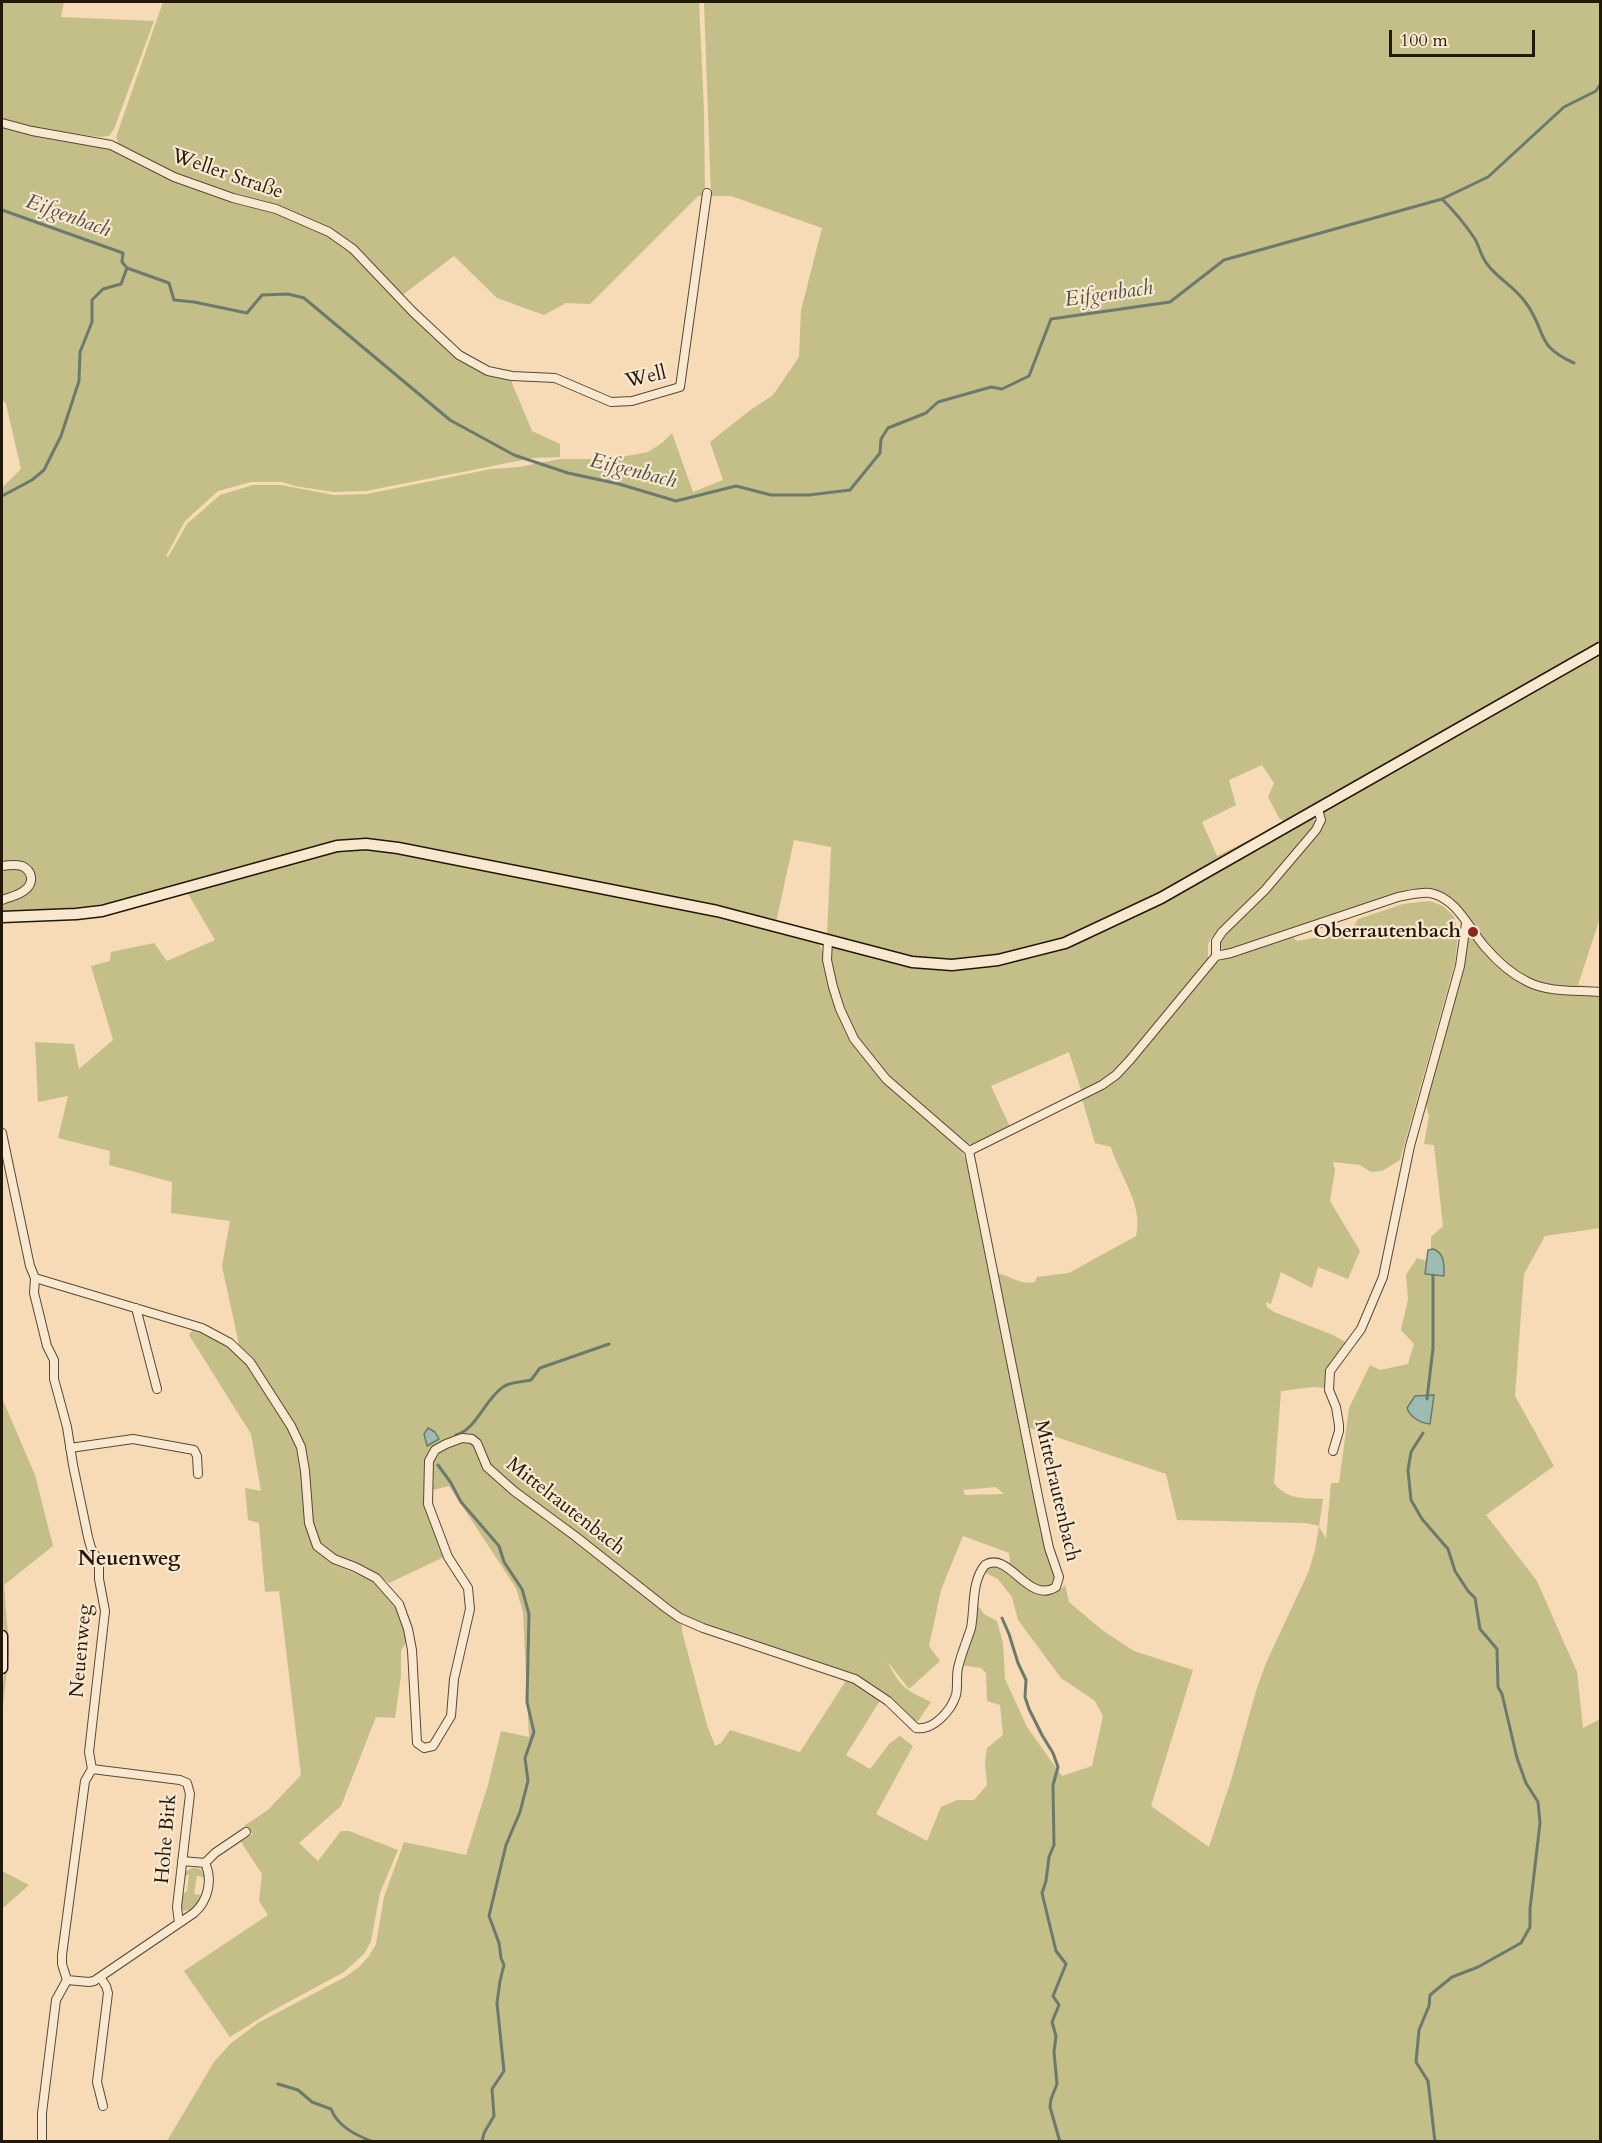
<!DOCTYPE html>
<html>
<head>
<meta charset="utf-8">
<style>
  body { margin:0 }
  #map { position:relative; width:1602px; height:2143px; overflow:hidden; background:#f6dbb6; font-family:Cardo,serif }
  canvas { display:block }
  .frame { position:absolute; inset:0; border:3px solid #22180a; pointer-events:none }
  .scale { position:absolute; left:1389px; top:30px; width:146px; height:27px; box-sizing:border-box; border:3px solid #22180a; border-top:0; padding-left:8px; font-size:18px; line-height:21px; white-space:nowrap; color:#22180a; -webkit-text-stroke:4px #f9e8d0; paint-order:stroke }
</style>
</head>
<body>
<div id="map">
<canvas width="1602" height="2143"></canvas>
<div class="frame"></div>
<div class="scale">100 m</div>
</div>
<script>
const context = document.querySelector('canvas').getContext('2d');
context.lineJoin = 'round';
function paint(path, color) {
  context.fillStyle = color;
  context.fill(path, 'evenodd');
}
function strokePath(path, color, width, dash) {
  context.strokeStyle = color;
  context.lineWidth = width;
  context.lineCap = dash ? 'butt' : 'round';
  context.setLineDash(dash || []);
  context.stroke(path);
}
function label(font, color, halo, rows, align = 'center') {
  context.font = font + ' Cardo,serif';
  context.lineWidth = 4.5;
  context.setLineDash([]);
  context.textBaseline = 'middle';
  context.strokeStyle = halo;
  context.fillStyle = color;
  for (const [text, x, y, turn = 0] of rows) {
    context.save();
    context.translate(x, y);
    context.rotate((+turn || 0) * Math.PI / 180);
    context.textAlign = isNaN(turn) ? turn : align;
    if (halo) context.strokeText(text, 0, 0);
    context.fillText(text, 0, 0);
    context.restore();
  }
}
paint(new Path2D(`
  M2,2h62l-3,15 93,4 -40,108 -5,7 -8,1 -68,-9 -31,-8z
  M163,2h536l5,109 1,85h-7l-108,108 -24,-1 -22,12 -47,-17 -43,-42 -53,40 -71,-66 -155,-55 -56,-30 -3,-8z
  M704,2h896v916l-22,67 22,3v240l-55,8 -21,38 -9,122 39,70 -68,49 51,66 40,91 6,56 17,-9v422h-1433l47,-79 16,-18 28,-21 87,-46 14,-10 10,-11 7,-12 8,-47 20,-55 62,13 22,-70 13,-54 28,6 -6,-125 -7,-24 -67,-102 -23,6 18,65 -55,26 -19,-14 -31,-12 -16,-9 -9,-14 -7,-74 -69,-114v-6l-16,-74 8,-45 -59,-8 1,-31 -63,-17 1,-14 -52,-13 10,-42 -30,6 -3,-60 39,2 5,25 34,-29 -22,-74 19,-5 1,-9 43,-9 13,18 48,-21 -28,-48 -108,18 -77,3v-425l19,-19 -15,-65 -4,-5v-274l107,23 65,31 125,40 54,32 105,106 54,21v5l20,48 28,13v13l-27,1 -167,33 -33,1 -38,-6 -13,-4h-31l-33,9 -33,30 -19,35 2,1 19,-33 33,-29 33,-10h28l53,10 33,-1 124,-25 28,-2 41,-8h50l38,-7 14,-9 10,-10 21,59 30,-12 -13,-38 39,-31 24,-16 26,-38 2,-47 21,-82 -91,-32h-20zM1558,679l-235,133 2,10 -3,6 -32,39 -66,67 -5,9 2,5 6,3 161,-55 31,-7 34,12 13,12 5,11 29,35 -29,-25 -3,1 -43,166 4,15 -5,28 10,1 9,81 -12,11v25l-14,-4 -11,17 2,24 -7,31 13,14 -6,20 -28,6 -10,-5 -21,43 -10,75h-8l-5,56 -7,-13 4,-27c-20,-1 -36,1 -49,-16l7,-92 32,-4 13,1 21,-45 -14,-8 -59,-23 -7,-5 -1,-5 5,2 10,-32 31,16 6,-21 30,12 12,-28 -30,-50 5,-31 -2,-8 27,3 11,7 11,-1 18,-11 55,-197 3,-29 -4,-18 -11,-10 -13,-5 -27,3 -45,15 -7,12 -54,10 -6,-5 -74,26 -6,5 -108,120 -21,12 13,44 16,4c8,28 33,58 25,89l-67,37 -32,4 -2,5c-15,4 -26,-8 -40,-9l32,154 139,47 11,46 129,3 13,3 -4,24 -7,23 -42,90 -10,28 -24,86 -23,70 -58,-41 42,-136 -59,-19 -32,-21 -33,-28 -4,-17 -10,9h-10l-47,-28 -8,1 -6,5 14,7 14,18 6,23 43,58 34,23 8,15 -11,50 -30,10 -35,-49 -22,-48 -2,-36 -6,-22 -13,-7 -7,-10 -16,61 20,3 5,5 1,28 13,4 3,30 -16,13 -2,15 2,22 -13,15h-17l-16,7 -14,34 -51,-27 37,-68 -13,-10 -10,7 -20,26 -24,-14 35,-56 -34,-20 -47,73 -70,-22 -9,13 -6,3 -8,-21 -25,-94v-6l-51,-42 52,34 189,70 44,37 15,-22c-28,-14 -29,-13 -44,-41l22,28 31,-28 -11,-15 12,-56 22,-54 46,17 1,8 -2,4 27,20 14,2 5,-4 1,-9 -89,-414 -7,-14 -106,-105 -27,-72 -3,-17 -3,-7 -44,-23 18,-82 37,7 -4,88 78,21 45,6 60,-8 49,-13 106,-50 98,-55 -4,-1 -42,21 -15,-34 34,-17 -7,-25 33,-15 12,18 -6,14 11,21 7,5 182,-103zM996,1487l8,7 -39,1 -2,-5z
  M1312,818l4,3 -2,5 -28,38 -75,74 -3,6v14l-9,14 -85,102 -32,19 -13,-41 -78,34 20,43 -37,16 -8,-2 -78,-67 -22,-24 -23,-43 -12,-40v-21l4,-1 117,23 47,-4 41,-10 24,-7 71,-33z
  M194,1328l34,17 20,18 48,77 20,109 17,15 40,17 10,10 11,14 14,34 -7,12v25l-6,42 -19,-1 -35,89 -42,37 19,18 23,-30h8l49,19 -18,43 -9,48 -7,13 -20,18 -74,40 -40,25 -46,-66 84,-56 -9,-14 3,-27 -21,-32 12,-8 -9,-8 24,-16 33,-35 -22,-184 -14,1 -6,-69 -11,-3 -3,-32 16,3 -10,-57 -62,-99z
  M2,1398l33,77 18,71 -49,39 5,63 -7,68v-22l4,-40 -4,-41z
  M192,1868c7,0 11,1 12,9l-7,-1 -3,18 8,1 -3,7 -6,7 -9,2 -3,-2 -1,-12 7,-6 2,-17 -6,4 2,-6z
  M2,1871l27,14 -27,24z`), '#c4be88');
const water = new Path2D(`
  M1433,1249c12,4 11,16 11,27l-19,-2 3,-24z
  M1434,1395l-4,29c-10,-1 -20,-7 -23,-16l8,-12z
  M428,1428l7,4 4,7 -12,7 -3,-12z`);
paint(water, '#9dbbb1');
strokePath(water, '#6c7a6e', 1.5);
strokePath(new Path2D(`
  M1442,199c12,12 23,25 33,40 4,7 6,17 12,25 11,15 28,23 39,39 21,29 9,43 48,60
  M2,210l121,43 -1,9 5,6 42,15 5,17 20,2 53,11 15,-18 26,-1 16,4 146,122 64,35 54,18 51,11 57,17 60,-15 35,9h38l41,-5 30,-37 1,-14 7,-11 38,-15 12,-11 53,-15 11,2 27,-13 22,-57 119,-17 54,-42 218,-61 46,-22 76,-70 32,-16 4,-6
  M2,496l30,-16 12,-10 17,-34 18,-55 1,-29 12,-30v-22l11,-11 18,-5 6,-16
  M1427,1399l6,-51v-73
  M1423,1433l-12,19 -3,18 3,30 11,19 26,30 7,22 13,20 7,7 5,31 17,20 1,38 4,7 15,64 9,25 12,19 2,21 -10,86v18l-9,16 -43,24 -26,10 -22,18 -1,11 -10,24 -3,32 12,19 7,61
  M456,1435c20,-5 29,-36 47,-48 6,-5 20,-5 28,-7l9,-12 69,-24
  M438,1465l13,18 10,19 38,44 5,16 18,27 7,25 -2,88 7,30 -9,26 3,23 -8,31 -14,33 -17,71 10,27 2,15 3,7 -4,16 -3,22 7,68 -12,18 2,27 -10,17 -2,9
  M1002,1618l7,16 9,29 8,17 -1,17 4,12 13,26 11,18 5,14 -5,18 1,60 -5,12 -3,24 -4,12 14,58 10,13 -13,32 6,9 -7,17 4,14 -2,16 3,32 -6,15 -1,8 10,35
  M278,2084l20,6 14,12 19,7c7,18 25,26 42,33
  M379,2142h7`), '#6c7a6e', 3);
const minor = new Path2D(`
  M2,123l30,8 79,14 63,32 59,21 43,11 53,23 24,17 60,63 46,43 29,16 24,5 43,2 56,24 21,-1 48,-14 27,-194
  M2,866c6,-1 13,-2 20,0 11,5 12,17 3,24 -7,6 -16,7 -23,10
  M1216,956l15,-3 167,-56c11,-2 22,-5 32,-4 27,5 39,36 55,54 12,14 26,27 43,35 22,11 49,8 72,10
  M1216,956v-15l6,-9 43,-42 51,-60 5,-10 -3,-11
  M2,1133l28,133 5,12 -1,15 13,53 7,14v19l13,48 6,38 15,72 3,11 8,14v17l6,32 -16,141 3,17 -7,12 -23,174v9l5,16 -11,20 -14,113v29
  M969,1151l133,-66 14,-10 14,-15 86,-104
  M35,1278l167,50 28,15 20,19 41,64 10,21 4,24 4,52 8,23 17,13 21,8 21,11 23,26 9,25 4,21 5,93 7,5 9,-2 18,-30 3,-37 16,-70 -2,-21 -20,-31 -20,-53 1,-43 6,-11 11,-6 16,-6 10,1 5,4 10,24 27,24 61,45 91,72 14,10 23,10 152,51 33,22 28,27c17,3 35,-17 40,-33 2,-8 0,-18 2,-27 3,-14 9,-27 13,-40 4,-21 0,-46 14,-63 24,-15 43,40 71,22l3,-10 -10,-29 -10,-47 -70,-350 -83,-72 -32,-40 -14,-30 -7,-22 -6,-27 1,-20
  M136,1308l21,81
  M70,1448l63,-9 61,11 3,6 1,18
  M1333,1451l6,-20v-6l-3,-18 -7,-17 1,-19 31,-42 22,-52 27,-131 50,-180 6,-43
  M92,1769l88,11 7,3 3,11 -13,113 2,16
  M205,1863l10,-10 31,-21
  M100,1977l6,9 2,7 -11,89 6,24
  M67,1980l22,2 5,-1 100,-68c14,-12 19,-33 11,-50l-23,-2`);
const secondary = new Path2D(`
  M2,917l74,-3 26,-3 235,-65 29,-2 32,4 319,63 195,51 40,3 46,-5 67,-17 96,-45 439,-250
  M2,1636v32`);
strokePath(minor, '#574935', 10);
strokePath(secondary, '#22180a', 13);
strokePath(minor, '#f9e8d0', 8);
strokePath(secondary, '#f9e8d0', 10);
for (const [x, y, r, color] of [
  [1473,932,6,"#8f2418"]
]) {
  const dot = new Path2D();
  dot.arc(x, y, r, 0, 2 * Math.PI);
  context.fillStyle = color;
  context.fill(dot);
  strokePath(dot, '#f9e8d0', 2);
}
label('20px', '#22180a', '#f9e8d0', [
  ["Weller Straße",227,175,19],
  ["Well",646,378,-13],
  ["Mittelrautenbach",1056,1491,77],
  ["Mittelrautenbach",565,1507,38],
  ["Neuenweg",82,1651,-85],
  ["Hohe Birk",167,1839,-85]
]);
label('bold 20px', '#22180a', '#f9e8d0', [
  ["Oberrautenbach",1461,932]
], 'right');
label('italic 21px', '#4d5144', '#f9e8d0', [
  ["Eifgenbach",68,217,20],
  ["Eifgenbach",1109,295,-8],
  ["Eifgenbach",633,472,14]
]);
label('bold 21px', '#22180a', '#f9e8d0', [
  ["Neuenweg",129,1560]
]);
</script>
</body>
</html>
